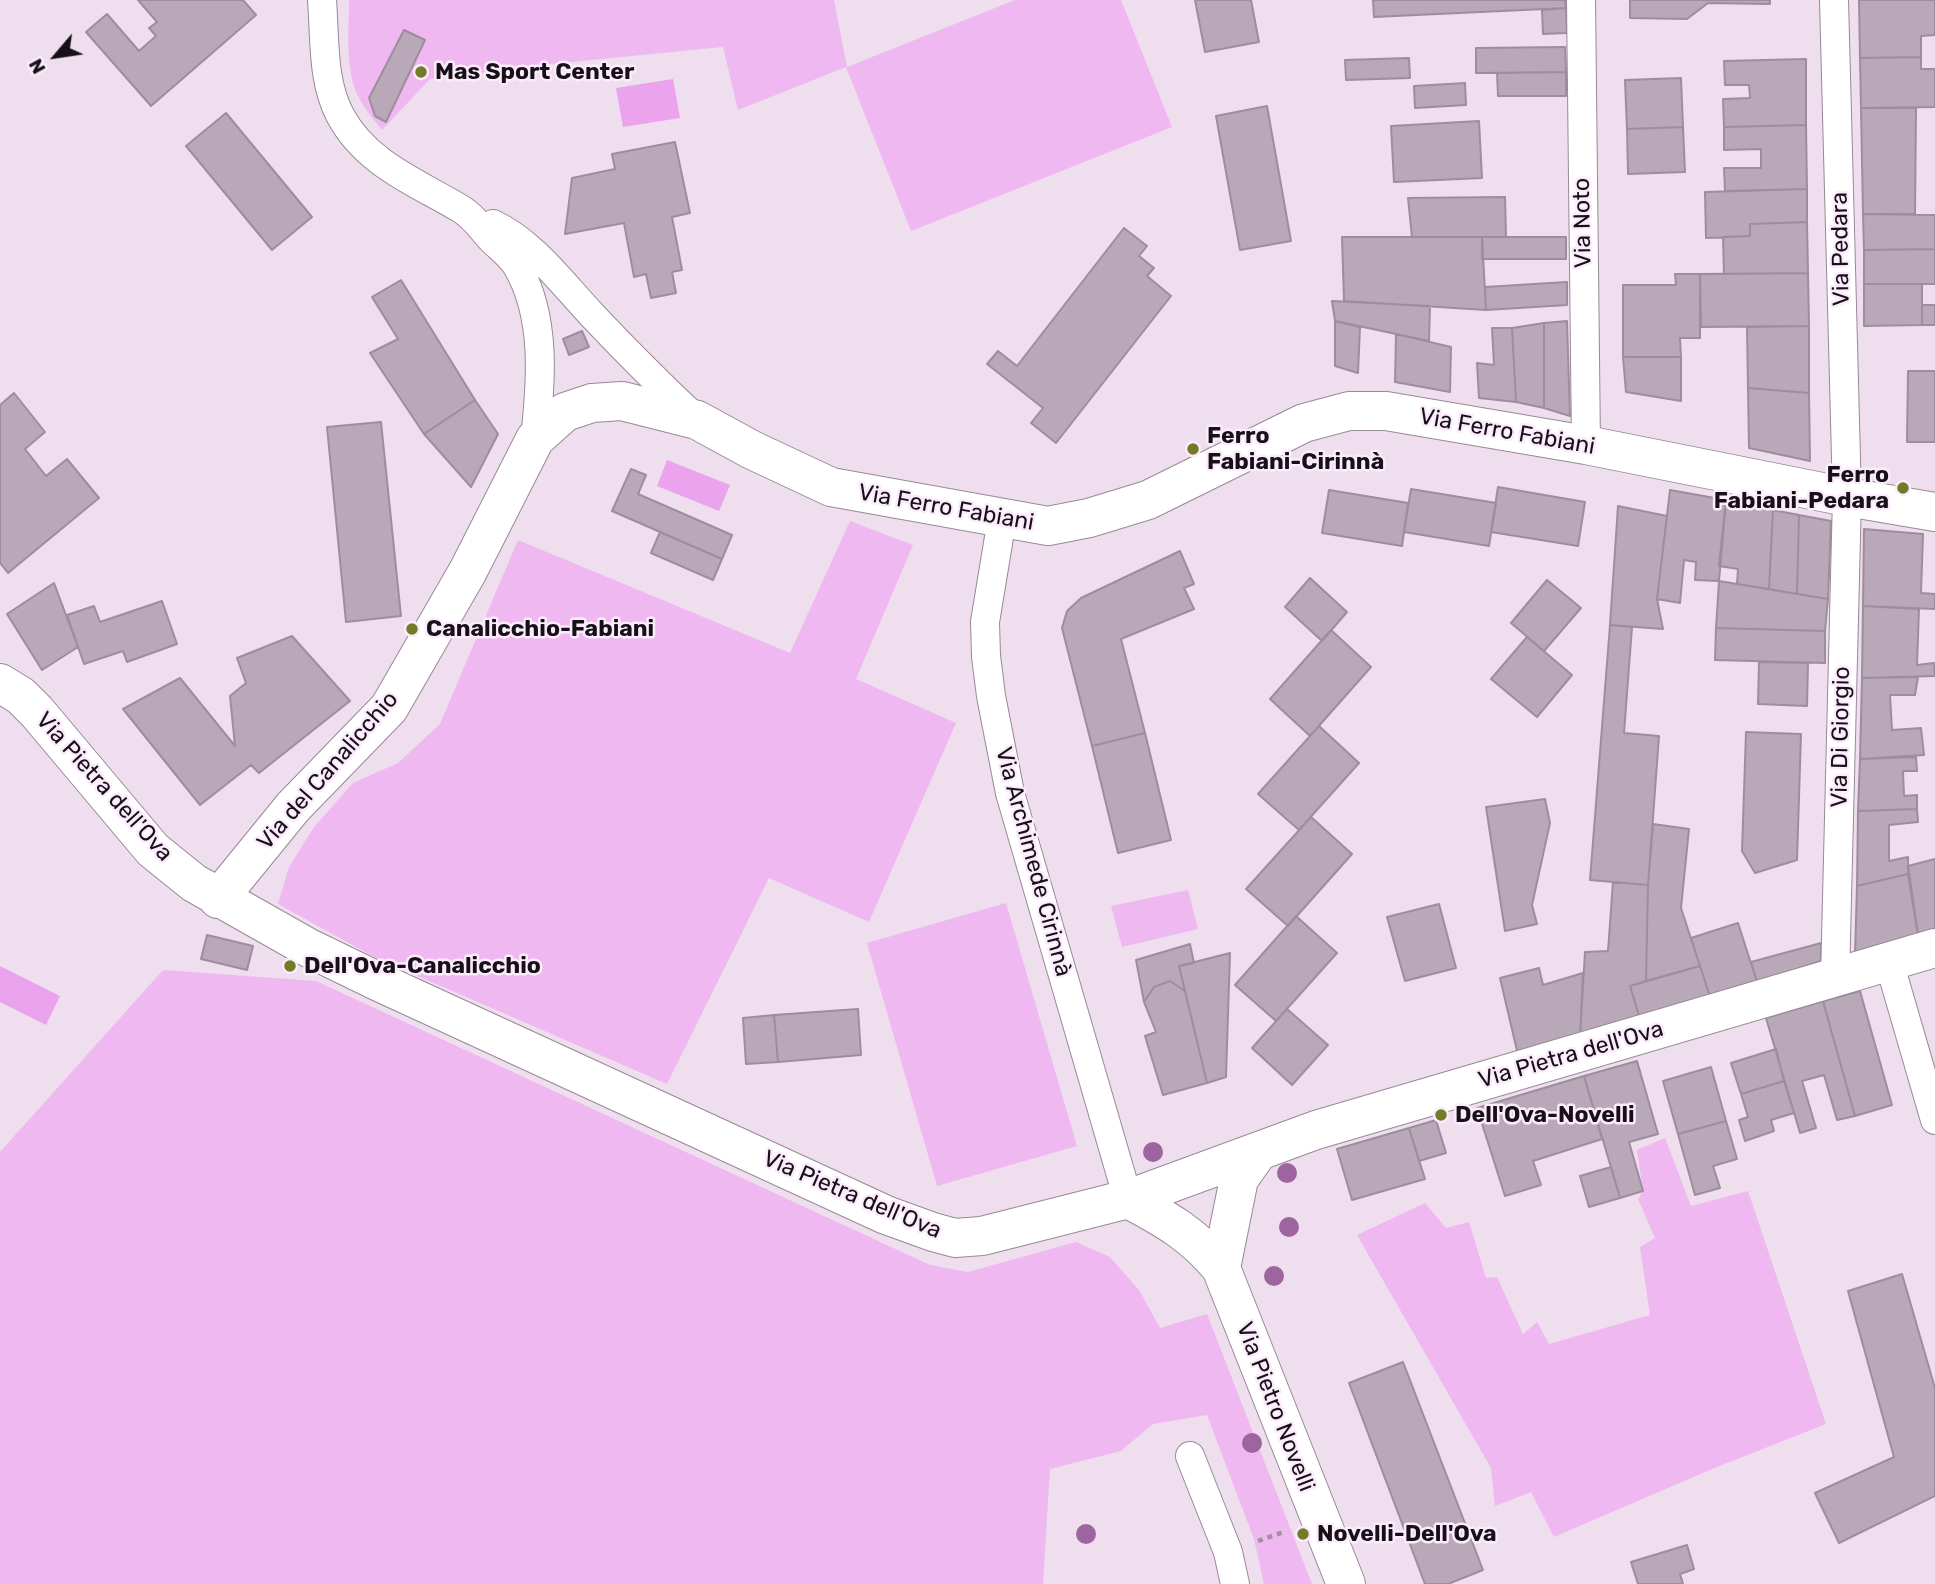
<!DOCTYPE html>
<html>
<head>
<meta charset="utf-8">
<style>
  body { margin:0 }
  #map { position:relative; width:1935px; height:1584px; overflow:hidden; background:#eedeee; font-family:Rubik,sans-serif }
  canvas { display:block }
  .north { position:absolute; left:21px; top:21px; width:70px; height:70px; -webkit-text-stroke:5px #fcebfc; paint-order:stroke; rotate:241deg; font-size:19px; font-weight:700; line-height:28px; text-align:center; color:#161116 }
  .north::after { content:''; display:block; margin:auto; width:24px; height:32px; background:#161116; clip-path:polygon(50% 0,100% 100%,50% 72%,0 100%) }
</style>
</head>
<body>
<div id="map">
<canvas width="1935" height="1584"></canvas>
<div class="north">N</div>
</div>
<script>
const context = document.querySelector('canvas').getContext('2d');
context.lineJoin = 'round';
function paint(path, color) {
  context.fillStyle = color;
  context.fill(path, 'evenodd');
}
function strokePath(path, color, width, dash) {
  context.strokeStyle = color;
  context.lineWidth = width;
  context.lineCap = dash ? 'butt' : 'round';
  context.setLineDash(dash || []);
  context.stroke(path);
}
function label(font, color, halo, rows, align = 'center') {
  context.font = font + ' Rubik,sans-serif';
  context.lineWidth = 5;
  context.setLineDash([]);
  context.textBaseline = 'middle';
  context.strokeStyle = halo;
  context.fillStyle = color;
  for (const [text, x, y, turn = 0] of rows) {
    context.save();
    context.translate(x, y);
    context.rotate((+turn || 0) * Math.PI / 180);
    context.textAlign = isNaN(turn) ? turn : align;
    if (halo) context.strokeText(text, 0, 0);
    context.fillText(text, 0, 0);
    context.restore();
  }
}
paint(new Path2D(`
  M349,0h485l13,67 168,-67h106l51,127 -261,104 -65,-164 -108,43 -15,-63 -172,17 -121,15 -48,51c-9,-11 -19,-23 -25,-36 -12,-28 -8,-64 -8,-94z
  M850,521l63,24 -57,134 100,44 -87,199 -100,-44 -102,206 -291,-126 -98,-54 11,-37 25,-40 39,-44 45,-20 42,-39 78,-184 272,113z
  M1188,890l10,39 -76,18 -11,-41z
  M1006,903l71,243 -140,40 -70,-243z
  M163,970l153,11 614,284 38,7 108,-30 34,15 29,33 21,38 47,-14 105,270h-48l-10,-45 -47,-124 -54,9 -32,27 -71,18 -7,115h-1043v-432z
  M1665,1138l26,68 57,-15 78,233 -114,45 -158,68 -23,-45 -36,14 -4,-38 -134,-233 68,-32 21,25 23,-6 17,56 11,-1 26,57 14,-12 12,22 101,-29 -10,-68 15,-9 -17,-39 5,-8 -6,-41z`), '#efb8f0');
paint(new Path2D(`
  M673,79l7,39 -57,9 -7,-39z
  M667,460l63,25 -11,26 -62,-25z
  M0,966l60,30 -14,29 -46,-23z`), '#eba3ed');
const building = new Path2D(`
  M138,0h105l13,15 -105,91 -65,-74 21,-18 32,37 17,-15 -7,-8 8,-6z
  M1195,0h56l8,42 -54,10z
  M1373,0h192l1,8 -192,9z
  M1630,0h140v4l-62,-1 -21,16 -57,-1z
  M1859,0h76v35l-14,1v21l-61,1z
  M1566,8l1,25 -24,1 -1,-24z
  M404,30l21,10 -39,82 -11,-6 -6,-18z
  M1565,47l1,25 -90,1v-25z
  M1921,57v12h14v38l-74,1 -1,-50z
  M1409,58l1,20 -64,2 -1,-20z
  M1806,59v66l-82,2 -1,-28 27,-1 -1,-13h-24l-1,-24z
  M1566,72v24h-68l-1,-23z
  M1681,78l2,49 -56,2 -2,-49z
  M1465,83l1,22 -51,3 -1,-22z
  M1267,106l24,135 -51,9 -24,-134z
  M1861,108h55l-1,106h-52z
  M226,113l86,104 -40,33 -86,-104z
  M1479,121l3,57 -88,4 -3,-56z
  M1806,125l1,64 -82,2 -1,-23h37v-19l-37,1v-23z
  M1683,127l2,45 -57,2 -1,-45z
  M675,142l15,71 -18,4 10,53 -10,2 4,21 -25,5 -5,-24 -12,3 -10,-54 -59,11 7,-56 43,-9 -3,-15z
  M1807,189v33l-57,2v12l-44,2 -1,-46z
  M1505,197l1,40h-94l-4,-39z
  M1863,214l72,1v34l-71,1z
  M1807,222l1,51 -84,1 -1,-37 27,-1v-12z
  M1124,228l23,18 -8,10 15,12 -7,8 24,20 -115,147 -25,-20 12,-15 -56,-44 11,-13 19,15z
  M1342,237h140l4,73 -142,-9z
  M1482,237h84v22h-84z
  M1935,249v35h-71v-34z
  M1808,273l1,53 -108,1 -1,-53z
  M1675,274h25v64h-20l1,19h-58v-72h53z
  M401,280l74,120 -51,34 -54,-81 28,-14 -26,-42z
  M1567,282v23l-81,5 -1,-23z
  M1864,284h58v41l-58,1z
  M1332,301l98,5 -1,35 -94,-20z
  M1922,305h13v20h-13z
  M1335,321l25,6 -2,46 -23,-7z
  M1567,321l3,95 -26,-8v-85z
  M1544,323v85l-28,-6 -4,-74z
  M1809,326v67l-61,-5 -1,-61z
  M1492,328h20l4,74 -37,-4 -2,-35 17,2z
  M582,331l7,16 -20,8 -6,-16z
  M1396,334l55,13 -1,45 -55,-10z
  M1623,357h58v44l-55,-9z
  M1908,371h27v71h-28z
  M1748,388l61,5 1,68 -61,-13z
  M14,393l31,39 -20,17 21,27 21,-17 32,39 -91,75 -8,-10v-158z
  M475,400l23,34 -27,53 -47,-53z
  M381,422l20,194 -55,6 -19,-195z
  M631,469l15,6 -8,19 94,41 -10,24 -110,-48z
  M1498,487l87,15 -7,44 -87,-14z
  M1411,489l85,14 -7,43 -85,-14z
  M1329,490l79,13 -6,43 -80,-13z
  M1670,490l56,10 -7,81 -24,-1 1,-18 -12,-2 -4,43 -23,-4z
  M1726,500l47,10 -4,79 -32,-5 1,-15 -19,-3z
  M1618,506l49,10 -10,83 6,30 -53,-4z
  M1773,510l26,5 -2,79 -28,-5z
  M1799,515l32,6 -3,78 -31,-5z
  M1864,529l59,5 -2,59 14,1v15l-72,-3z
  M660,532l62,27 -9,21 -62,-27z
  M1180,551l14,33 -10,4 10,21 -73,30 24,94 -53,13 -30,-118 5,-17 14,-13z
  M1310,578l37,34 -25,29 -37,-34z
  M1547,580l34,28 -37,43 -33,-28z
  M1719,581l109,18 -3,32 -109,-3z
  M54,583l24,64 -36,23 -35,-56z
  M162,601l15,43 -50,18 -4,-11 -39,13 -17,-49 27,-9 6,16z
  M1863,606l56,3 -2,56 17,-2 1,13 -73,2z
  M1610,625l22,2 -8,106 35,3 -11,149 -58,-5z
  M1716,628l109,3v32l-110,-3z
  M1331,630l40,37 -61,69 -40,-37z
  M292,636l58,65 -91,72 -8,-8 -51,40 -77,-96 57,-31 55,68 -5,-50 16,-13 -9,-25z
  M1527,637l45,38 -35,42 -46,-38z
  M1759,662l49,1 -1,43 -49,-2z
  M1918,677l-3,18h-25l2,35 29,-2 3,27 -64,4 2,-81z
  M1319,726l40,37 -60,67 -41,-36z
  M1746,732l55,2 -4,126 -42,13 -13,-22z
  M1145,733l26,107 -53,13 -26,-107z
  M1916,757l1,14h-14l1,25 13,-1v14l-59,2 2,-52z
  M1545,799l5,24 -18,82 5,19 -32,7 -19,-124z
  M1917,809l1,13 -29,3v36l19,-4v17l-51,12 1,-75z
  M1311,817l41,37 -64,72 -42,-37z
  M1653,824l36,5 -8,79 19,58 -54,15 2,-96z
  M1935,859v71l-17,5 -10,-69z
  M1908,874l10,61 -63,19 2,-68z
  M1613,882l35,3 -2,96 -16,5 9,30 -59,20 5,-84 23,-1z
  M1439,904l17,64 -51,13 -18,-64z
  M1296,916l41,37 -61,68 -41,-36z
  M1738,923l19,59 -47,15 -19,-59z
  M207,935l46,11 -6,24 -46,-11z
  M1821,943v18l-64,21 -6,-20z
  M1190,944l4,19 -15,3 6,25 -15,-10 -16,6 -10,15 -8,-42z
  M1230,953l-4,124 -19,6 -28,-117z
  M1700,966l10,31 -71,19 -9,-30z
  M1539,968l4,17 40,-12 -3,63 -62,19 -18,-77z
  M1170,981l15,10 22,92 -44,12 -18,-59 11,-4 -12,-30 10,-15z
  M1860,991l32,114 -37,11 -32,-115z
  M1823,1001l32,115 -18,4 -13,-45 -22,6 14,47 -16,5 -34,-115z
  M858,1009l3,46 -83,7 -4,-47z
  M1287,1009l41,36 -36,40 -40,-37z
  M774,1015l4,47 -32,2 -3,-46z
  M1776,1049l8,32 -43,13 -10,-31z
  M1637,1061l21,73 -29,8 14,49 -23,7 -36,-122z
  M1711,1067l15,54 -48,13 -15,-53z
  M1584,1076l18,63 -69,22 8,24 -36,11 -28,-88z
  M1784,1081l10,32 -23,7 3,11 -29,10 -6,-21 9,-3 -7,-23z
  M1436,1120l10,33 -27,8 -10,-33z
  M1726,1121l11,38 -24,7 7,22 -25,7 -17,-61z
  M1409,1128l16,51 -73,21 -15,-51z
  M1611,1167l9,31 -31,9 -9,-31z
  M1902,1274l33,114v108l-96,47 -24,-50 79,-36 -46,-166z
  M1403,1362l80,208 -35,14h-23l-76,-201z
  M1687,1545l7,24 -14,5 3,10h-45l-7,-22z`);
paint(building, '#b8a8b8');
strokePath(building, '#9d8d9d', 2);
const minor = new Path2D(`
  M322,0c3,38 0,81 18,115 26,49 76,67 121,94 12,7 21,20 30,30 8,8 20,17 26,27 30,51 24,118 18,173
  M1581,0l5,445
  M1834,0l13,497 -12,481
  M493,224c39,18 69,59 99,91 33,35 67,69 103,103
  M1002,519l-17,103 1,34 5,40 19,97 118,406
  M1889,962l46,158
  M1190,1456l38,96 7,32`);
const secondary = new Path2D(`
  M0,683l21,13 16,16 116,138 41,33 113,64 72,35 507,233 47,17 22,6 27,-2 146,-37 188,-69 619,-182
  M218,899l75,-92 96,-99 79,-137 67,-132 30,-27 27,-9 30,-2 75,19 55,30 79,37 217,39 41,-8 59,-18 156,-77 45,-12h37l200,34 261,52 88,15
  M1128,1199c38,20 66,36 93,69l125,316
  M1221,1268l18,-89 19,-27`);
strokePath(minor, '#988998', 30);
strokePath(secondary, '#988998', 40);
strokePath(new Path2D(`
  M1258,1541l28,-10`), '#9f939f', 4.5, [5, 5]);
strokePath(minor, '#fff', 28);
strokePath(secondary, '#fff', 38);
context.fillStyle = '#9e64a0';
for (const [x, y] of [
  [1153,1152],
  [1287,1173],
  [1289,1227],
  [1274,1276],
  [1252,1443],
  [1086,1534]
]) {
  context.beginPath();
  context.arc(x, y, 10, 0, 2 * Math.PI);
  context.fill();
}
for (const [x, y, r, color] of [
  [421,72,7,"#727c27"],
  [1193,449,7,"#727c27"],
  [1903,488,7,"#727c27"],
  [412,629,7,"#727c27"],
  [290,966,7,"#727c27"],
  [1441,1115,7,"#727c27"],
  [1303,1534,7,"#727c27"]
]) {
  const dot = new Path2D();
  dot.arc(x, y, r, 0, 2 * Math.PI);
  context.fillStyle = color;
  context.fill(dot);
  strokePath(dot, '#fcebfc', 2.5);
}
label('bold 23px', '#161116', '#fcebfc', [
  ["Mas Sport Center",435,72],
  ["Ferro",1207,436],
  ["Fabiani-Cirinnà",1207,462],
  ["Ferro",1889,475,"right"],
  ["Fabiani-Pedara",1889,501,"right"],
  ["Canalicchio-Fabiani",426,629],
  ["Dell'Ova-Canalicchio",304,966],
  ["Dell'Ova-Novelli",1455,1115],
  ["Novelli-Dell'Ova",1317,1534]
], 'left');
label('23px', '#161116', '#fcebfc', [
  ["Via Noto",1583,223,-91],
  ["Via Pedara",1841,249,-91],
  ["Via Ferro Fabiani",1507,432,10],
  ["Via Ferro Fabiani",946,508,10],
  ["Via Di Giorgio",1841,737,-89],
  ["Via del Canalicchio",328,771,-49],
  ["Via Pietra dell'Ova",104,787,48],
  ["Via Archimede Cirinnà",1033,862,75],
  ["Via Pietra dell'Ova",1571,1055,-16],
  ["Via Pietra dell'Ova",852,1195,23],
  ["Via Pietro Novelli",1275,1407,69]
]);
</script>
</body>
</html>
